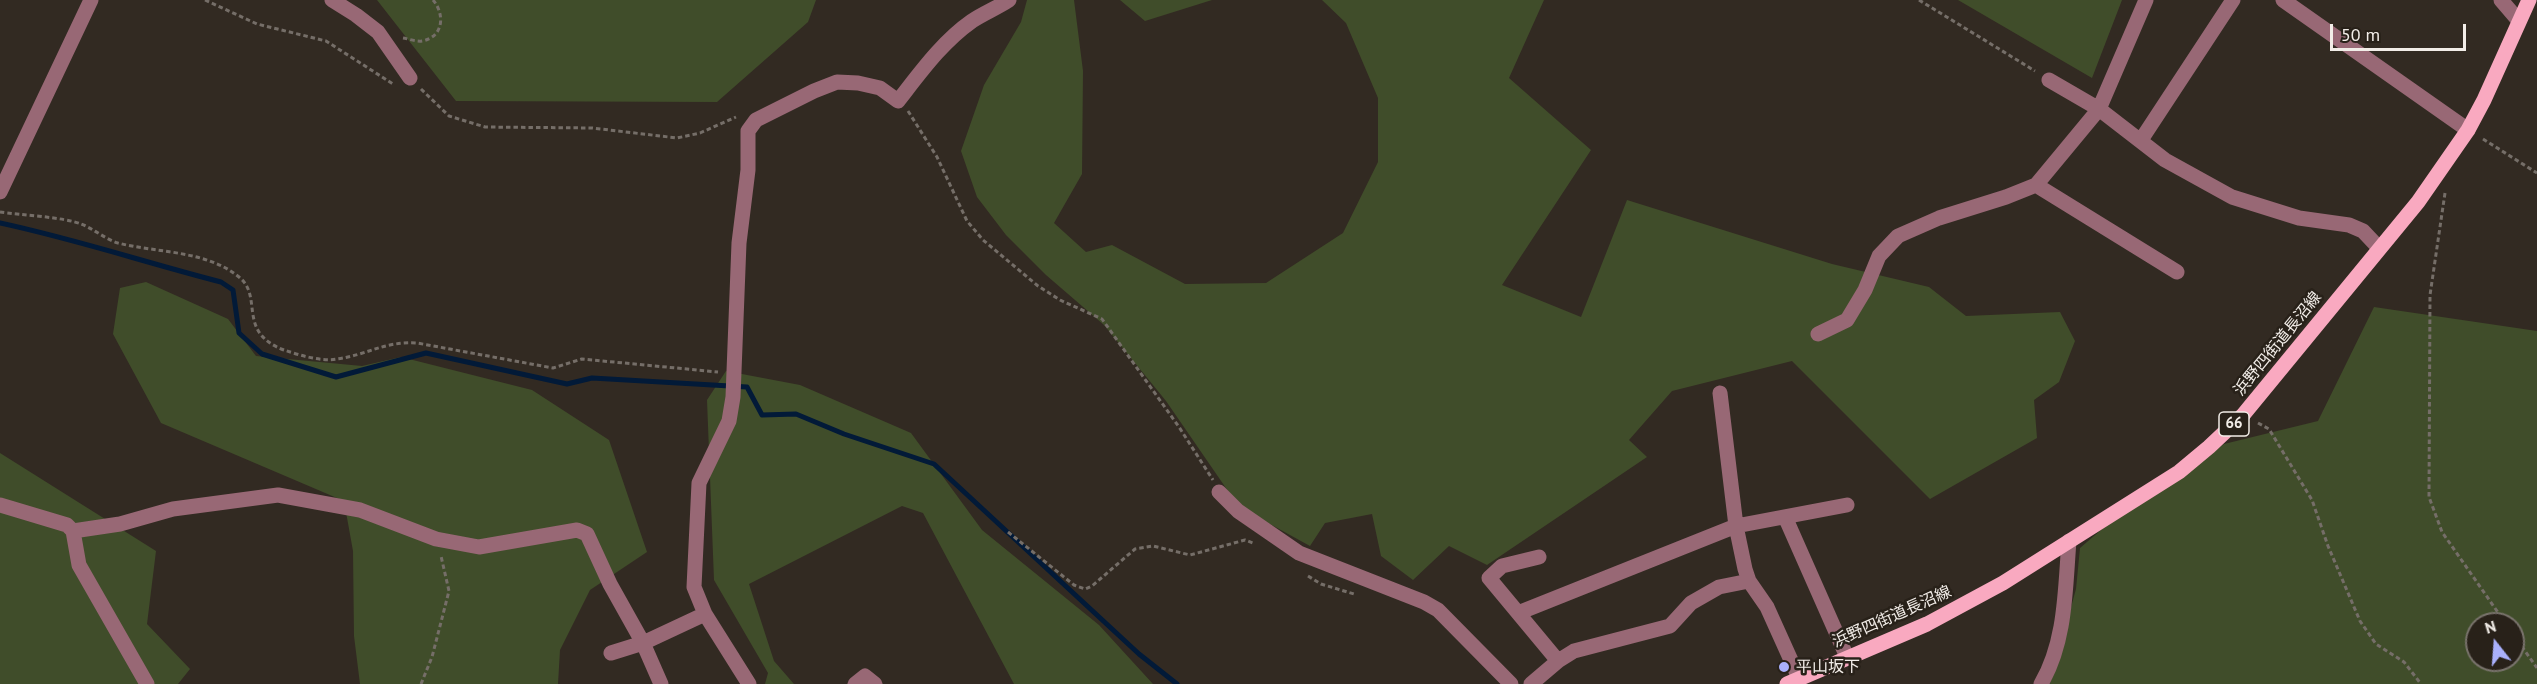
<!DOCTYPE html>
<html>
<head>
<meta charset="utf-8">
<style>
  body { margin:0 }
  #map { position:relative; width:2537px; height:684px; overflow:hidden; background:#322a22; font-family:"PT Sans",sans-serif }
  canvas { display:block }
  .north { position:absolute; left:2465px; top:612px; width:60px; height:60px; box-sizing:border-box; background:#282119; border:2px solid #79736c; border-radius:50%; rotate:343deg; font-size:16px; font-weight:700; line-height:24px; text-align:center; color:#f2ede8 }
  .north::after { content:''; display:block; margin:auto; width:21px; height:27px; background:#a9b0fc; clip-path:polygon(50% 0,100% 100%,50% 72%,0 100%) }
  .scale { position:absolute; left:2330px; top:24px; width:136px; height:27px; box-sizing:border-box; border:3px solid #f2ede8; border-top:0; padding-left:8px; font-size:18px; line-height:21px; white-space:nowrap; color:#f2ede8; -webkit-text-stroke:4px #282119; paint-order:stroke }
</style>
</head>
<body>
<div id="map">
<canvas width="2537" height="684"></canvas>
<div class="north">N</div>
<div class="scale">50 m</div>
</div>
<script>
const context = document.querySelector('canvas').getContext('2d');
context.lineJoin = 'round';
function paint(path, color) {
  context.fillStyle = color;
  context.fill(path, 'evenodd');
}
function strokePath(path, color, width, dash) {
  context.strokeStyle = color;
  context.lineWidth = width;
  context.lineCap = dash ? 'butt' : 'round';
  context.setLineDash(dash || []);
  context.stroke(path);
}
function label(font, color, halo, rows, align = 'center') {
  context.font = font + ' "PT Sans","Noto Sans JP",sans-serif';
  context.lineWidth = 5;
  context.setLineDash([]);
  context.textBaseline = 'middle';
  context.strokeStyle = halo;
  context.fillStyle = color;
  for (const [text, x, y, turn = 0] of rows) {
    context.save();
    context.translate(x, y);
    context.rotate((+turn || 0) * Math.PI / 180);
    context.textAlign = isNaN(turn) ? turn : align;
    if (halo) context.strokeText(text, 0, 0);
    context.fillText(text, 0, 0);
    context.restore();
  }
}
paint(new Path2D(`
  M377,0h439l-8,22 -91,80 -261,-1z
  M1027,0h47l9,71 -1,103 -28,49 32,29 26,-7 73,39 81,-1 77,-50 35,-71v-64l-32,-75 -24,-23h222l-35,78 82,72 -89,135 79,32 46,-117 205,64 97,23 37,29 94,-4 15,29 -16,41 -25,18 3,38 -107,61 -138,-138 -120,30 -43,49 18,17 -160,108 -38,-19 -36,34 -32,-24 -9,-42 -47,9 -15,23 -71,-39 -73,-106 -62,-76 -58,-50 -40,-40 -29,-38 -16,-46 23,-66 37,-63z
  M1120,0h92l-67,21z
  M1958,0h164l-30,78z
  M146,282l82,37 28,37 106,10 39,-9 131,33 77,50 38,112 -57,38 -30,60 -2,34h-198l-6,-48 -1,-85 -9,-50 -183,-78 -48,-89 7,-46z
  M2374,307l163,24v353h-487l26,-95 4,-41 36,-31 108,-73 94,-23zM2477,624h36v36h-36z
  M726,371l74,14 111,48 71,97 117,95 54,59h-139l-91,-171 -21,-7 -153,78 25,77 20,23h-29l3,-11 -54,-93 -7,-180z
  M0,453l156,98 -9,73 43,45 -12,15h-178z`), '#404d2a');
strokePath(new Path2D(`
  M0,223c75,16 147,40 221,59l12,8 6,43 23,21 74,23 90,-24 141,31 25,-6 155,9 15,28 34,-1 48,20 90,30 205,190 38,30`), '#021a38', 5);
strokePath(new Path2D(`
  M205,0l52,24 69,17 67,43
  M1919,0l116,71
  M403,38c6,1 14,4 19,3 22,-4 23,-27 11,-41
  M421,89l28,27 36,11 107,1 85,10 23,-5 36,-16
  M908,111l29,46 30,64 16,19 55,46 22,14 42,19 77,108 34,53
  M2483,139l54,34
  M2445,193l-15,102 -1,202 13,35 64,92
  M0,212c20,3 64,5 81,12 13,5 24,15 37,19 39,10 88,7 121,34 25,20 -3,55 45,73 15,5 37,12 53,9 30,-4 47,-18 80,-16l136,25 29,-9 136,13
  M2258,423l11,6 43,71 16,46 32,75 16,23 28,18 17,22
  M1008,532l66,53 11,4 7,-3 43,-37 18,-3 37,9 55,-15 8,3
  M1308,576l13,8 33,10
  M2513,634l24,34
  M421,684l11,-27 17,-66 -8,-35`), '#756e68', 3, [4.5, 3]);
strokePath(new Path2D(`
  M332,0l24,15 22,17 32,46
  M2283,0l185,130
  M2501,0l18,21
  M2049,80l50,29 66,51 67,37 67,21 50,7 14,6 16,17
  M2141,140l92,-140
  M2036,185l141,87
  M0,192l91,-192
  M1818,334l29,-14 18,-30 14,-34 19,-20 41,-18 67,-21 30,-12 63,-76 47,-109
  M1720,393l16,133 9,43 4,12 18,26 32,71
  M1219,492l19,19 61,42 125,49 14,8 73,74
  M0,505l67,20 6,6 6,34 68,119
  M1786,519l61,138
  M73,531l47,-7 53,-15 105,-14 82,15 76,29 43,8 98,-17 10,4 23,50 33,59 18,41
  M1539,557l-37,9 -13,12 69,83
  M1518,613l218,-87 111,-21
  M611,653l32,-10 62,-29
  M749,684l-44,-70 -11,-27 5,-104 30,-62 4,-24 6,-154 9,-73v-39l8,-11 58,-29 23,-9 21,1 22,5 18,13c22,-28 44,-59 74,-80 12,-8 25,-13 37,-21
  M855,684l10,-8 10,8
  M1531,684l27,-23 16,-10 96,-25 21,-23 28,-16 30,-6
  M2041,684c25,-43 24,-94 28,-143`), '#986875', 15);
strokePath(new Path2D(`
  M1787,684l140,-60 76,-41 176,-111 30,-25 34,-32 175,-213 50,-72 16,-30 45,-100`), '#f9a9c0', 15);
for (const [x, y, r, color] of [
  [1784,667,6,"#a9b0fc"]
]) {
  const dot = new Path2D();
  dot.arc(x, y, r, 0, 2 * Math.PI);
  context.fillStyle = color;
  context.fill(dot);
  strokePath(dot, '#282119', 2);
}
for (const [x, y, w] of [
  [2234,424,30]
]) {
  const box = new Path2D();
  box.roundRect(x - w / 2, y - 12, w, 24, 4.5);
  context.fillStyle = '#282119';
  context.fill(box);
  strokePath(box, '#f2ede8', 1.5);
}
label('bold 15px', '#f2ede8', null, [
  ["66",2234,424]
]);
label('16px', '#f2ede8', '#282119', [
  ["浜野四街道長沼線",2278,344,-51],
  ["浜野四街道長沼線",1892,617,-24]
]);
label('16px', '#f2ede8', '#282119', [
  ["平山坂下",1796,667]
], 'left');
</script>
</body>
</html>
